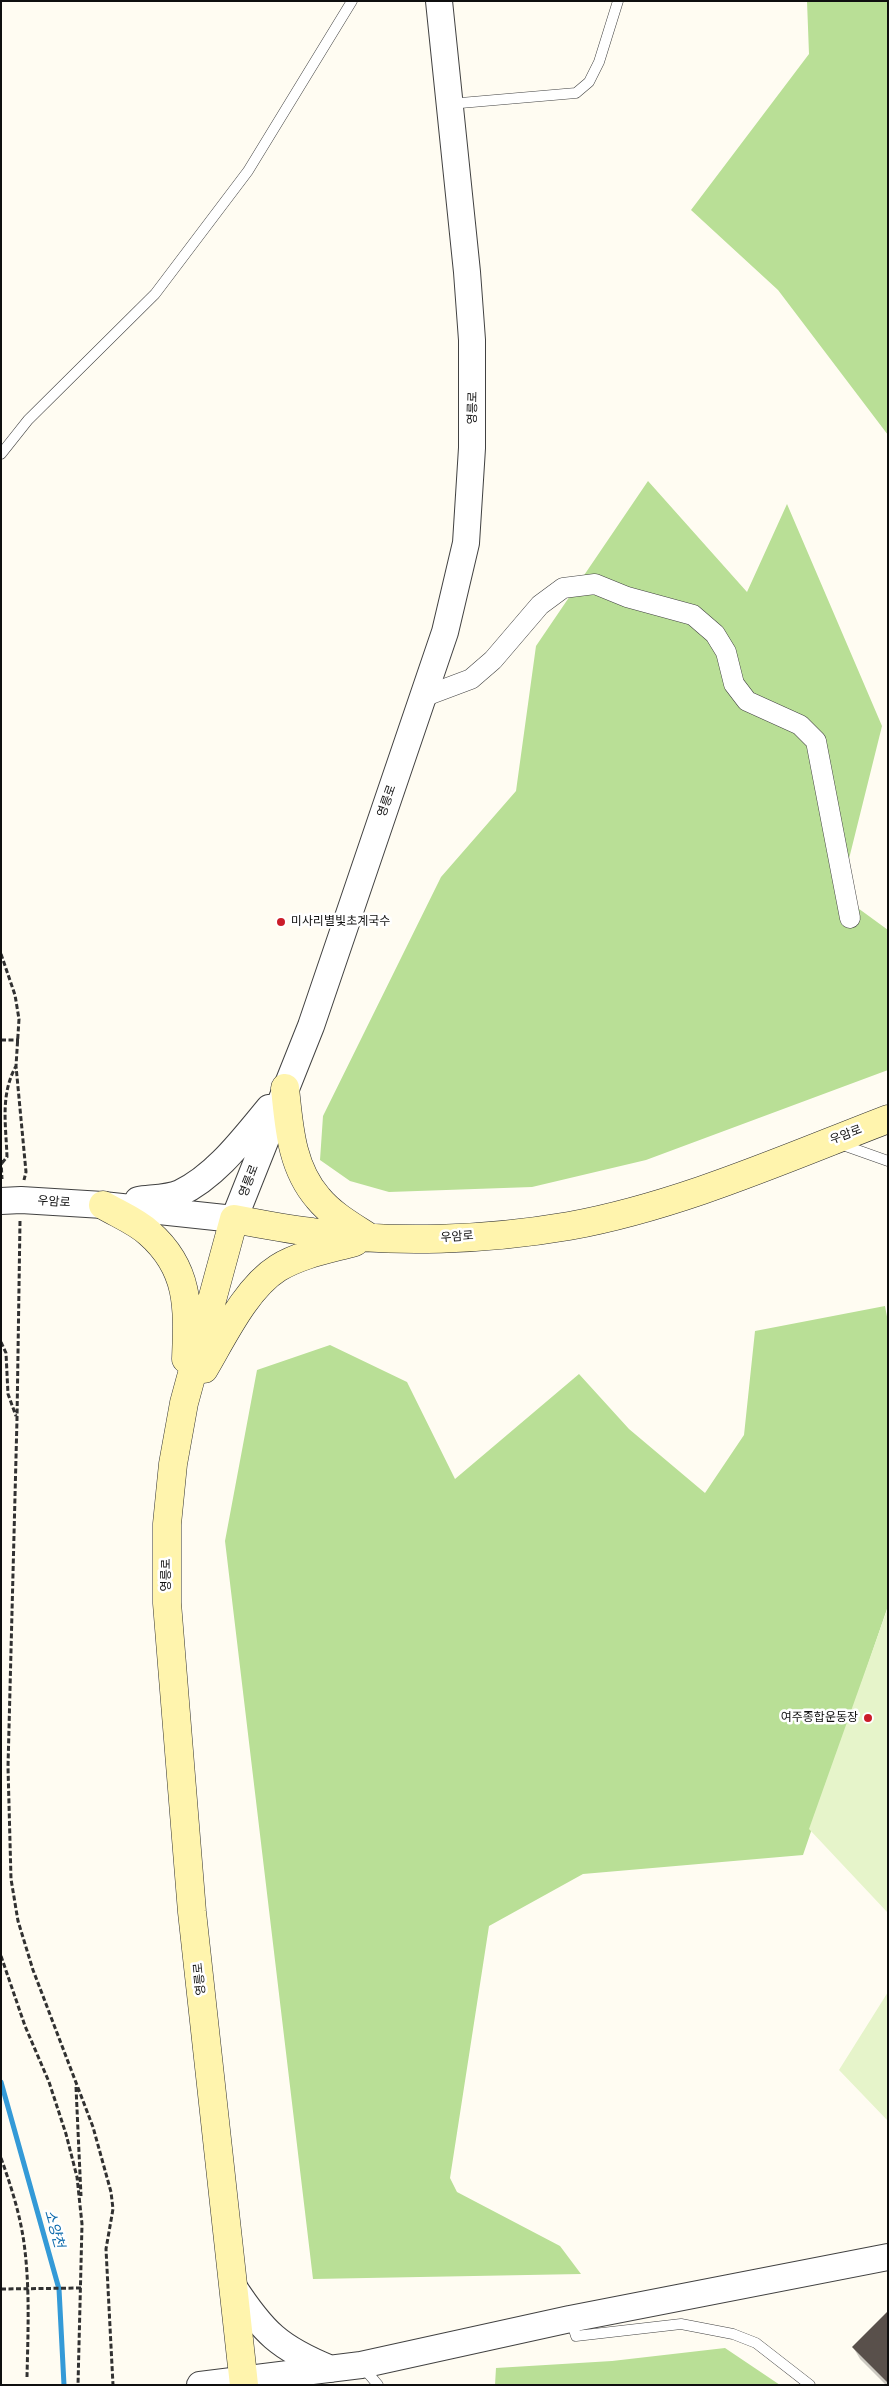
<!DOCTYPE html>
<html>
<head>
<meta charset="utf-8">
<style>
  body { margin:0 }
  #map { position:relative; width:889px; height:2386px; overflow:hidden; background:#fffcf2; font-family:Merriweather,serif }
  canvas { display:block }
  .frame { position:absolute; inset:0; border:2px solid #0f0f0f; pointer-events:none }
</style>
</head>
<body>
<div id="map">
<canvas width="889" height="2386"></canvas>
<div class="frame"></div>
</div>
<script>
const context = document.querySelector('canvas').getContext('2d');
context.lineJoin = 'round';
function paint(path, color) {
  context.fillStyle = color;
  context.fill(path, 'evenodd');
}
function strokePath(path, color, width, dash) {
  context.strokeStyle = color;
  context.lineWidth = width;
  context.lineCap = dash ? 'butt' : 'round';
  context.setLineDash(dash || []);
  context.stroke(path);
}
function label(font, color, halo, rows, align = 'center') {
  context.font = font + ' Merriweather,"Noto Sans KR",serif';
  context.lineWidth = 5;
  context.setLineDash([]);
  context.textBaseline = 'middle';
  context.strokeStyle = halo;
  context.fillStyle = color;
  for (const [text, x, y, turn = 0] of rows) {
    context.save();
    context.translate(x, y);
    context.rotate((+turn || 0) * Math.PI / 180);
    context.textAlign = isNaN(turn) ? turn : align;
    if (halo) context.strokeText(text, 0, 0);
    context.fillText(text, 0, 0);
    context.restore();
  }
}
paint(new Path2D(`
  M807,1h81v434l-110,-145 -87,-80 118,-156z
  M648,481l99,111 40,-88 95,222 -42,169 48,35v140l-242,90 -114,27 -143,5 -39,-11 -30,-21 3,-44 118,-239 75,-86 20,-145z
  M885,1306l3,16v284l-85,249 -220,19 -94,52 -39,252 7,14 103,54 21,28 -268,5 -88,-738 32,-171 73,-25 77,37 48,97 124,-105 50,55 76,64 39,-58 11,-104z
  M725,2348l55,37h-285l1,-17 116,-7z`), '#b9df96');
paint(new Path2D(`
  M888,1607v306l-79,-84z
  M888,1992v129l-49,-51z`), '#e6f4ca');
paint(new Path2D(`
  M888,2313v72h-2l-26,-26 -7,-12z`), '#0003');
strokePath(new Path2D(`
  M1,2082l58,207 5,96`), '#349ad7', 5);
paint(new Path2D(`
  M888,2311v72l-36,-36z`), '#59504b');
const service = new Path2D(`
  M449,104l127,-11 13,-11 10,-20 19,-61
  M1,454l27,-34 127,-126 93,-123 104,-170
  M840,1144l48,17
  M571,2320l5,16 105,-12 52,10 23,9 54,42
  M362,2366l16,19`);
const minor = new Path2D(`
  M423,697l48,-18 22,-19 47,-55 23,-17 32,-4 32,13 66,18 22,19 11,18 8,32 13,17 53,24 16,16 34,177`);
const tertiary = new Path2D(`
  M138,1200c13,-2 31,-2 42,-7 36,-17 64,-55 89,-85
  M1,1201l20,-1 82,5 131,14 77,-193 134,-394 21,-89 6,-95v-108l-5,-68 -28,-271
  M233,2286c30,46 46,62 98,83
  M200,2385l161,-20 209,-46 318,-62`);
const secondary = new Path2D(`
  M285,1088c4,38 6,79 33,110 13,16 32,27 49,38
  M103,1205c15,9 33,16 46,28 41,36 39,75 37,126
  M204,1369c19,-32 42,-81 74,-101 23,-14 52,-19 77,-26
  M244,2385l-52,-473 -25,-309v-79l6,-60 11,-61 50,-184c26,5 52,10 78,13 82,12 175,8 257,-6 110,-20 215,-67 319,-107`);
strokePath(service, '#424242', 11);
strokePath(minor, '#424242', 21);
strokePath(tertiary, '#424242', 28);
strokePath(secondary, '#313131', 29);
strokePath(new Path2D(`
  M1,954l14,41 4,24 -3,47 10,106 -2,8
  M1,1040h18
  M1,1160l1,19
  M2,1163l5,-6c-1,-32 -7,-62 9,-91
  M20,1221l-3,198 -9,348 3,112 7,42 15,49 60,157 18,65 2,17 -7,40 7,136
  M1,1342l5,11 2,41 8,22
  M1,1956l24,70 24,56 17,52 11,43 5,47 -4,161
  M76,2087l5,109
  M1,2158c10,28 19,56 23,85 6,44 4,89 3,134
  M1,2289l80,-1`), '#313131', 3, [5, 2.5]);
strokePath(service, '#fff', 10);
strokePath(minor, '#fff', 20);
strokePath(tertiary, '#fff', 26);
strokePath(secondary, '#fff4ad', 28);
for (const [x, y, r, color] of [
  [281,922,5,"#cb1c29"],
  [868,1718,5,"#cb1c29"]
]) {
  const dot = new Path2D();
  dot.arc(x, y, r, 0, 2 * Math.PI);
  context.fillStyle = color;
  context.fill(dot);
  strokePath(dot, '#fff', 2);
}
label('12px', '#0f0f0f', '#fff', [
  ["영릉로",473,408,-89],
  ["영릉로",387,801,-71],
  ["우암로",846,1135,-21],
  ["영릉로",249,1181,-69],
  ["우암로",54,1202,4],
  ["우암로",457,1237,-4],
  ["영릉로",167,1575,-90],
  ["영릉로",200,1979,-96]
]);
label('12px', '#0f0f0f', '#fff', [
  ["미사리별빛초계국수",291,922],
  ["여주종합운동장",858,1718,"right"]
], 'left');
label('italic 14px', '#0e6bac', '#fff', [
  ["소양천",54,2229,74]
]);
</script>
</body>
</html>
